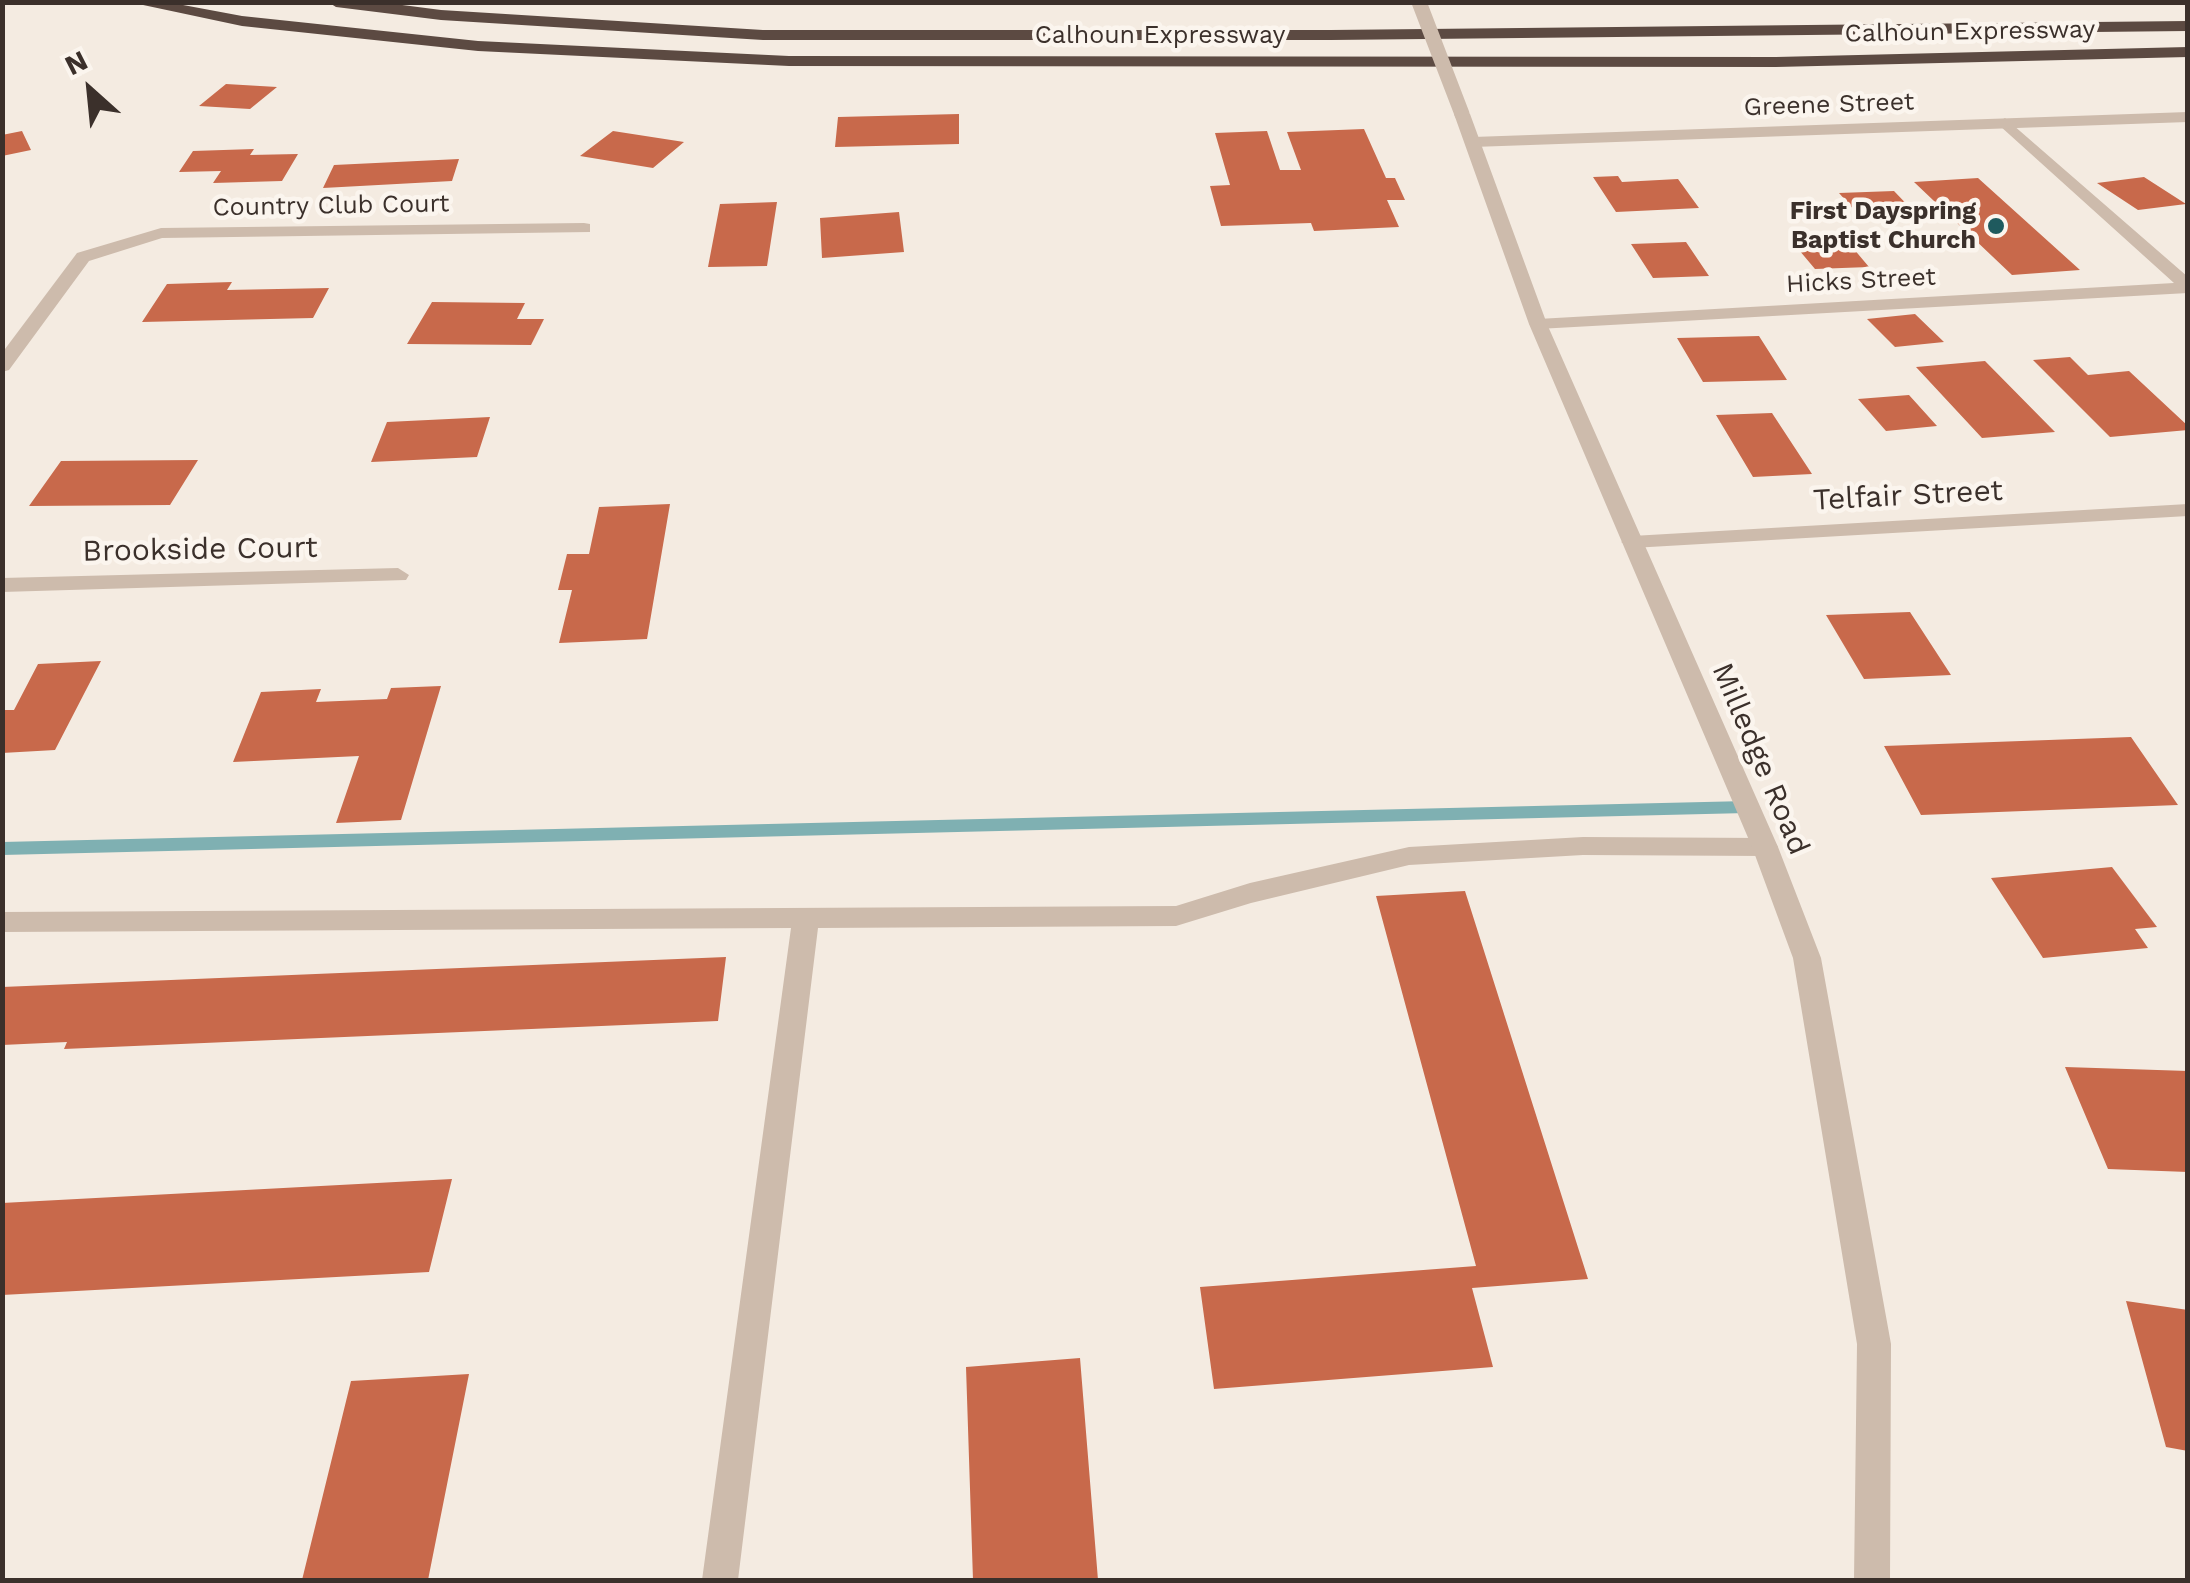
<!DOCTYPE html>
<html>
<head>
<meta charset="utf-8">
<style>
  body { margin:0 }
  #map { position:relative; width:2190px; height:1583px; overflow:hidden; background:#f4ebe1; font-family:"Work Sans",sans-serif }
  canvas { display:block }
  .frame { position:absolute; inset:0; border:5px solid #3b302b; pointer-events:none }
  .north { position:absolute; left:40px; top:40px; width:100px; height:100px; -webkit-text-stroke:8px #fbf5ee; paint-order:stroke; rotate:333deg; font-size:28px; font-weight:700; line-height:40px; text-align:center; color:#3b302b }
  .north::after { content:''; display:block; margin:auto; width:35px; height:45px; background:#3b302b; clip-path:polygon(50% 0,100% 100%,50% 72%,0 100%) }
</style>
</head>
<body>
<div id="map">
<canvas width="2190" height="1583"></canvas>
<div class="frame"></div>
<div class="north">N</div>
</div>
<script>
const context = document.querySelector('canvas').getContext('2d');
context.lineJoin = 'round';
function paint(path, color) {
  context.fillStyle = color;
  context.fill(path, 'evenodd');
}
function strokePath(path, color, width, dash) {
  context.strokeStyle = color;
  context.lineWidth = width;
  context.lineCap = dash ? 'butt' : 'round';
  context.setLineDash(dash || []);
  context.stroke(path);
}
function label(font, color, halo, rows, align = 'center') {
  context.font = font + ' "Work Sans",sans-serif';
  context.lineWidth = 9;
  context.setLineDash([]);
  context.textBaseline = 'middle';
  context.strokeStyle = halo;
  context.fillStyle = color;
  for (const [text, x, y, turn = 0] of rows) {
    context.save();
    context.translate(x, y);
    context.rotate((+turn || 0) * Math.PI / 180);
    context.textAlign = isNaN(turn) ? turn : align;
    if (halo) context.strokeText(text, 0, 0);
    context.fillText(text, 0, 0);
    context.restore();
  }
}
paint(new Path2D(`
  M1747,801l9,6 -9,6 -1745,42v-13z`), '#7fb0b2');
paint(new Path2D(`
  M226,84l51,3 -27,22 -51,-3z
  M959,114v30l-124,3 3,-30z
  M1364,129l22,49h9l10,22h-18l12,27 -85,4 -3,-8 -90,3 -11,-40 20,-1 -15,-52 52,-2 13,39h21l-14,-38z
  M22,131l9,19 -29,6v-21z
  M613,131l71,11 -31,26 -73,-12z
  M254,149l-4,6 48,-1 -16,27 -69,2 8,-12 -42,1 14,-21z
  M459,159l-7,22 -129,7 11,-23z
  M1618,176l4,6 56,-3 21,29 -83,4 -23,-35z
  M2144,177l42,27 -48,6 -41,-27z
  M1978,178l102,92 -68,5 -98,-93z
  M1894,191l24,25 -56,3 -23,-26z
  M777,202l-10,64 -59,1 12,-63z
  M899,212l5,40 -82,6 -2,-40z
  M1686,242l23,34 -56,2 -22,-34z
  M1853,248l16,19 -54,2 -16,-19z
  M232,282l-5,8 102,-2 -16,30 -171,4 25,-38z
  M432,302l93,1 -8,16h27l-13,26 -124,-1z
  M1915,314l29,28 -49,5 -28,-28z
  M1759,336l28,44 -84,2 -26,-44z
  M2070,357l18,18 41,-4 59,55v4l-78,7 -77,-77z
  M1985,361l70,71 -73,6 -66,-71z
  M1909,395l28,31 -51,5 -28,-32z
  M1772,413l40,61 -59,3 -37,-62z
  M490,417l-13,40 -106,5 16,-40z
  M198,460l-28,45 -141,1 32,-45z
  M670,504l-23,135 -88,4 13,-53h-14l9,-36h22l10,-47z
  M1910,612l41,63 -87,4 -38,-64z
  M101,661l-46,89 -53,3v-43h12l24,-46z
  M441,686l-40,134 -65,3 23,-67 -126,6 28,-70 60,-3 -5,13 71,-3 4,-11z
  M2131,737l47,68 -257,10 -37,-69z
  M2112,867l45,60 -22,2 13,19 -105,10 -52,-80z
  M1465,891l123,388 -116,9 21,79 -279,22 -14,-102 276,-21 -100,-370z
  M726,957l-8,64 -654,28 3,-7 -65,3v-58z
  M2065,1067l123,4v101l-80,-3z
  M452,1179l-23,93 -427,23v-92z
  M2126,1301l62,9v141l-22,-4z
  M1080,1358l18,222h-125l-7,-213z
  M469,1374l-41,206h-126l49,-199z`), '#c8694b');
paint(new Path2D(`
  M2005,118l183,159v16l-650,36 -9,-5 9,-5 636,-36 -174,-157 -3,-3z`), '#cdbbac');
paint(new Path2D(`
  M2188,112v10l-715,25 -8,-5 8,-5z
  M584,223l6,1v8l-428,6 -73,23 -80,109 -7,2v-19l75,-100 84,-25z
  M2188,504v12l-556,32 -11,-6 11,-6z
  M398,568l11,7 -3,5 -404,12v-14z
  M1583,837l182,1 9,2 4,7 -4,7 -9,2 -182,-1 -174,10 -158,38 -75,23 -358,2 -80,652h-36l89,-652 -789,4v-20l1174,-6 74,-23 159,-36z`), '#cdbbac');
paint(new Path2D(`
  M1462,109l8,5 77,210 231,523 43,111 70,386 -1,236h-36l3,-236 -64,-386 -41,-111 -223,-523 -75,-210z`), '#cdbbac');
paint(new Path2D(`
  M129,2h38l75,14 236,25 311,15 987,1 412,-10v10l-412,10 -987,-1 -311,-15 -236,-25z
  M328,2h51l62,8 322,20h568l857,-9v10l-857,9h-568l-322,-20 -105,-13z`), '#5c4a42');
strokePath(new Path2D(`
  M1419,2l43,112`), '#cdbbac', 15);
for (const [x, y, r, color] of [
  [1996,226,10,"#1f5a5e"]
]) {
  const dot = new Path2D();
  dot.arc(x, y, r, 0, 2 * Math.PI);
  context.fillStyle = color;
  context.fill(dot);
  strokePath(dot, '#fbf5ee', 4);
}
label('25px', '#3b302b', '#fbf5ee', [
  ["Calhoun Expressway",1970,32,-1],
  ["Calhoun Expressway",1160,36],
  ["Greene Street",1829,105,-2],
  ["Country Club Court",331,206,-1],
  ["Hicks Street",1861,281,-3]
]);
label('bold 25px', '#3b302b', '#fbf5ee', [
  ["First Dayspring",1976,212],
  ["Baptist Church",1976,241]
], 'right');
label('30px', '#3b302b', '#fbf5ee', [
  ["Telfair Street",1908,496,-3],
  ["Brookside Court",200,550,-1],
  ["Milledge Road",1760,759,67]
]);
</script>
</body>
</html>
